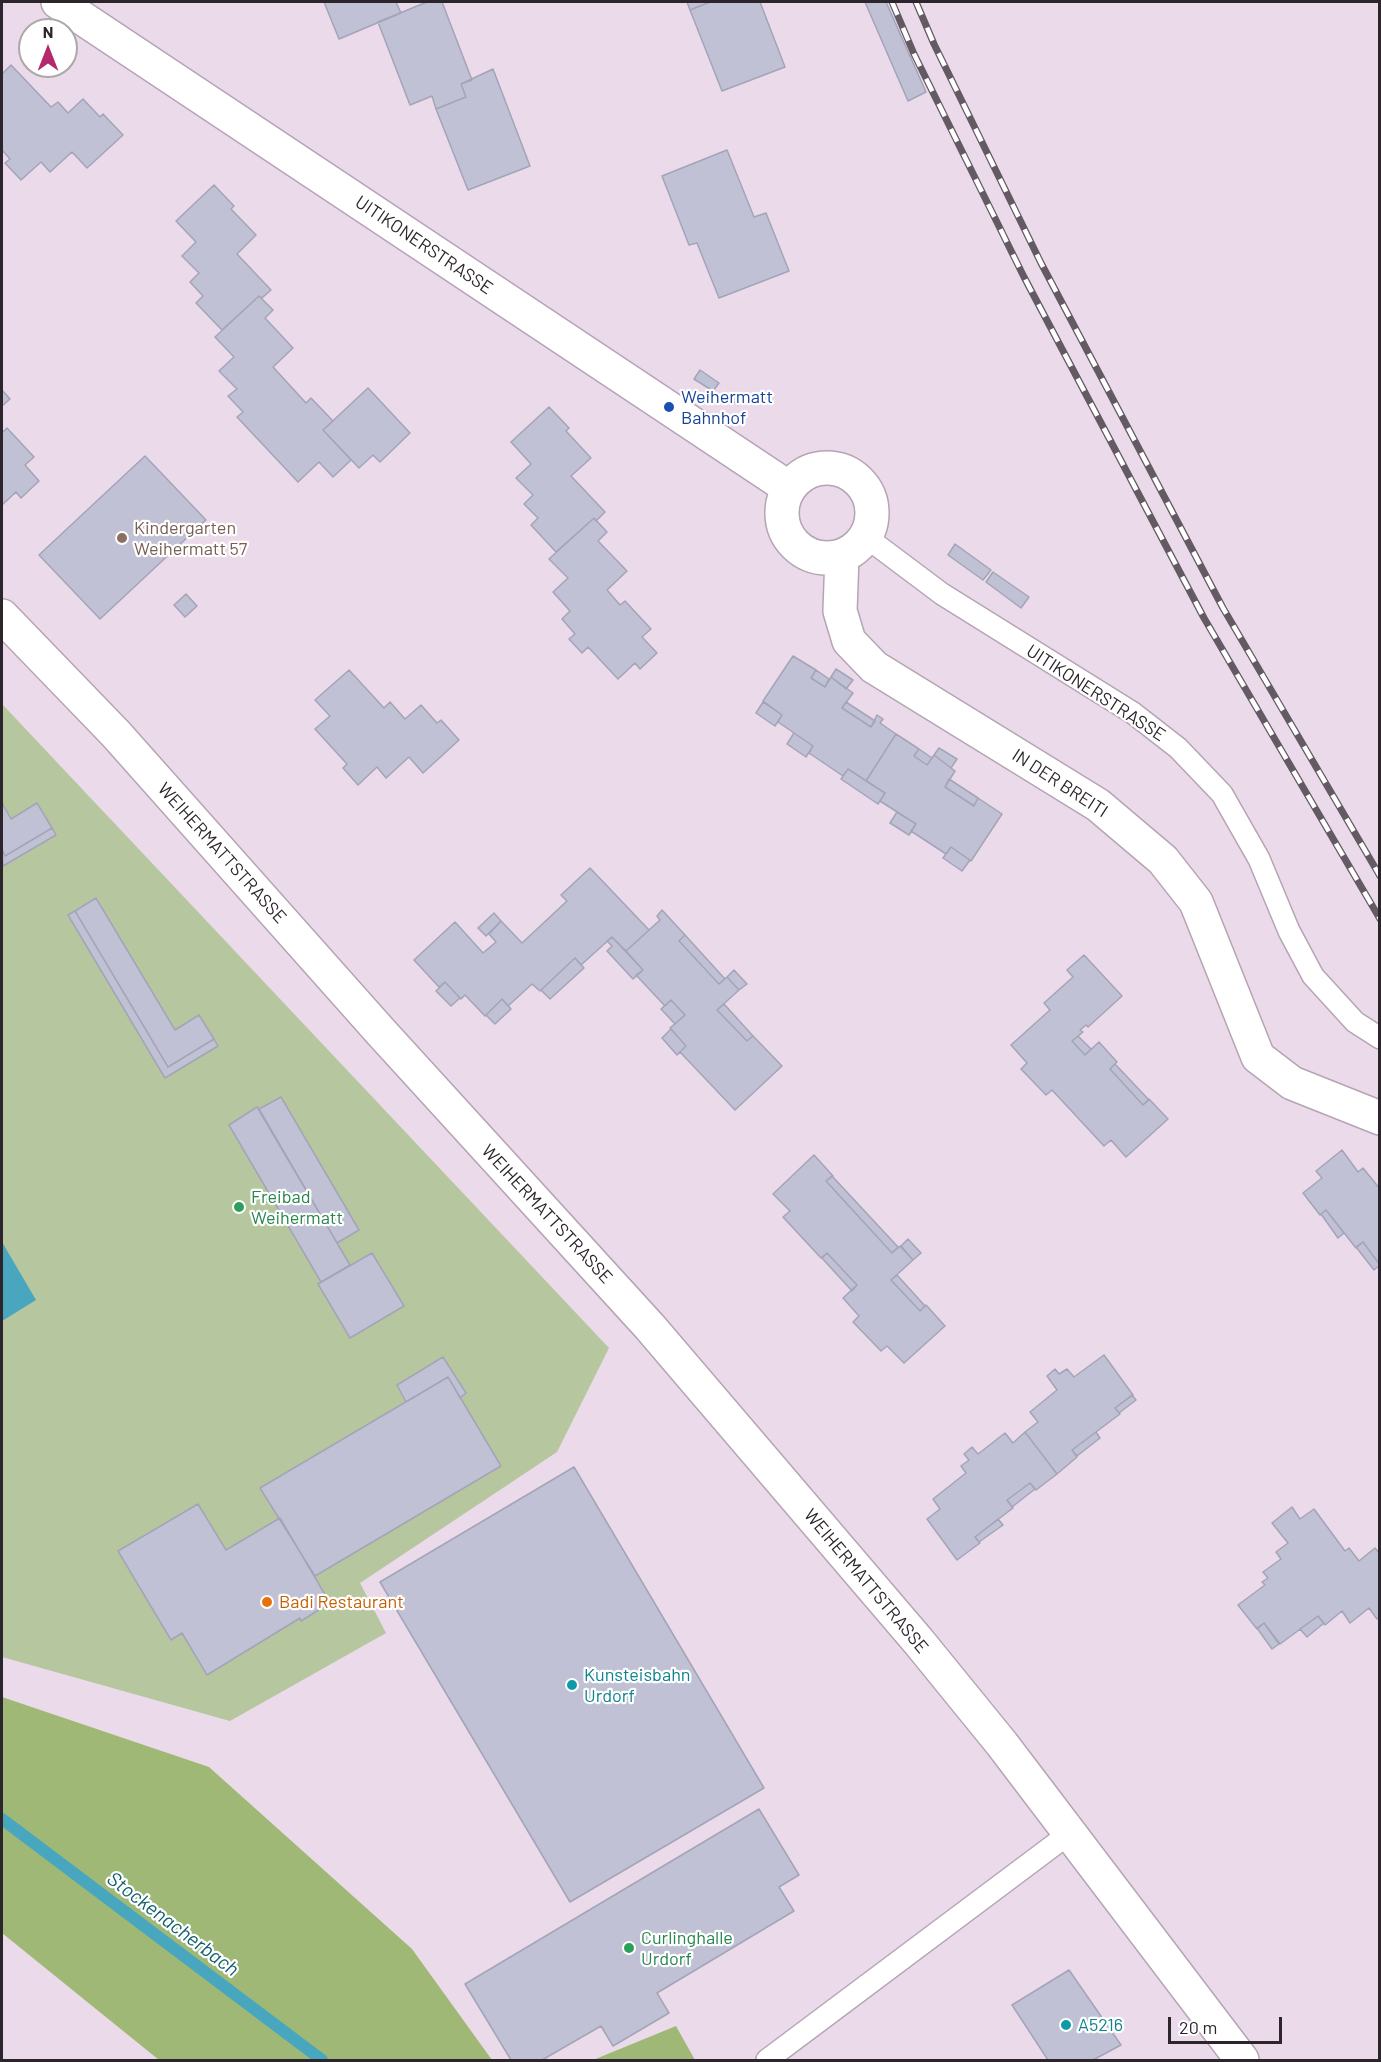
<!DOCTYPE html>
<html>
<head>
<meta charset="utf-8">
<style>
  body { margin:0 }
  #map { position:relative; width:1381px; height:2062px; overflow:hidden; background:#ebdaea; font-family:Barlow,sans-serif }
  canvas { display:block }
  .frame { position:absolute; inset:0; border:3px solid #2c262c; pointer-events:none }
  .north { position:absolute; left:18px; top:18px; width:60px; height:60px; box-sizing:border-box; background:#fff; border:2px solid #aba8ab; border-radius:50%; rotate:0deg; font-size:16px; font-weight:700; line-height:24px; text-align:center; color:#2c262c }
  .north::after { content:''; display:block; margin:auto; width:21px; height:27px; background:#b32a6a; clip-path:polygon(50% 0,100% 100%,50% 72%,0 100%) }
  .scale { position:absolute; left:1168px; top:2017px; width:114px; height:27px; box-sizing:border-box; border:3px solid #2c262c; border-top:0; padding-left:8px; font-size:18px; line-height:21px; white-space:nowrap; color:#2c262c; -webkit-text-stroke:4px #fff; paint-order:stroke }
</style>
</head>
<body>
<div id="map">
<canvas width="1381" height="2062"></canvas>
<div class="frame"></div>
<div class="north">N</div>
<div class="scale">20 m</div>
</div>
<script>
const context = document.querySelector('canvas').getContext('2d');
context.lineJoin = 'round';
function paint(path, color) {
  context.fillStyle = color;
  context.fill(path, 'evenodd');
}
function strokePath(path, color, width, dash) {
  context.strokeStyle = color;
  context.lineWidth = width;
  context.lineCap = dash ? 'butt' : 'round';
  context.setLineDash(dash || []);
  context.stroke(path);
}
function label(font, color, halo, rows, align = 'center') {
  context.font = font + ' Barlow,sans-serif';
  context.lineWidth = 4.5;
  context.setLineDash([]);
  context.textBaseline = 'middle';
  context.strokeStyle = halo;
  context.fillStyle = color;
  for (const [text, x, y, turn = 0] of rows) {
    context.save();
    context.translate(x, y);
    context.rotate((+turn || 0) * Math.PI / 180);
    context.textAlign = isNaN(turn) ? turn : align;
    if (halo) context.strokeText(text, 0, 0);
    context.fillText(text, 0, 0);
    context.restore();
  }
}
paint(new Path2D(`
  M2,704l607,644 -52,104 -197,131 26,50 -156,88 -228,-64z`), '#b6c69e');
paint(new Path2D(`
  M2,1697l207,70 203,182 80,111h-333l-157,-127z
  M676,2026l19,34h-102z`), '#9fb876');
paint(new Path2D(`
  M2,1242l34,58 -34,21z`), '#48a7be');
strokePath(new Path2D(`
  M2,1819l320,241`), '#48a7be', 12);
const building = new Path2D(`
  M324,2h72l5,11 -62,26z
  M427,2h15l30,78 -11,4 5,13 -30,12 -4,-13 -22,9 -32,-83z
  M687,2h23l-20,8z
  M710,2h50l25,65 -63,24 -32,-81z
  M865,2h21l40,90 -18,9z
  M11,65l40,42 7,-5 10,11 15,-14 17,18 3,-3 20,21 -36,33 -15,-16 -22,20 -9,-10 -20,18 -16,-17 5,-4 -8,-9v-76z
  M493,69l37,97 -62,24 -32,-81 30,-12 -5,-13z
  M727,150l27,67 12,-4 23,58 -70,27 -22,-55 -8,2 -27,-69z
  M214,185l20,21 -3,3 25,26 -19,19 34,36 -9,8 -3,-2 -37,34 -26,-27 7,-7 -13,-14 9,-9 -17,-17 14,-14 -20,-21z
  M259,296l14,14 -8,8 28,30 -20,19 33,36 5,-5 22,23 -10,9 28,30 -18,17 -14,-15 -21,20 -61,-65 6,-5 -15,-16 9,-7 -18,-18 15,-14 -19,-20z
  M700,370l19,13 -6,8 -19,-12z
  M368,388l42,45 -30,29 -7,-7 -14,13 -36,-38z
  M2,390l8,9 -8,7z
  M736,394l6,4 -4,7 -7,-5z
  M549,407l20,21 -3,3 25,27 -20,18 34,36 -9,9 -2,-3 -38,34 -25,-27 7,-7 -14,-14 9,-9 -17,-17 15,-14 -20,-22z
  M7,428l27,29 -9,8 14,16 -18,17 -5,-6 -14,13v-75l1,2z
  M145,456l61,64 -106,99 -61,-64z
  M594,518l13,14 -9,9 29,30 -20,19 13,15 5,-4 26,28 -9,8 15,16 -17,16 -5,-6 -17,16 -30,-32 -6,6 -13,-14 6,-5 -13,-15 8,-8 -17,-19 15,-14 -19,-19z
  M955,544l36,26 -8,10 -35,-25z
  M993,572l36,25 -8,11 -35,-26z
  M186,594l11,12 -12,11 -11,-12z
  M793,656l23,14 -5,8 14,9 6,-10 22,16 -11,15 29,19 6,-12 6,4 -3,4 16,11 -30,47 -18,-12 -5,7 -34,-23 4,-7 -35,-24 4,-7 -19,-14z
  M836,669l17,11 -7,9 -15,-12z
  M349,670l35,38 6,-6 15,17 16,-14 16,18 4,-3 18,20 -36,33 -14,-16 -23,21 -9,-11 -19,18 -15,-17 4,-4 -32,-35 15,-13 -15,-16z
  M816,670l13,9 -4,8 -14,-9z
  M763,702l19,13 -7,11 -19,-13z
  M846,702l29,19 -4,6 -29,-19z
  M794,733l19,13 -7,11 -19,-13z
  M896,734l23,15 -5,7 13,9 7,-10 21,16 -10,16 29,19 4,-8 24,16 -31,47 -20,-14 -5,7 -35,-23 5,-7 -36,-23 5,-8 -19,-12z
  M939,748l18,11 -6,9 -17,-13z
  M919,749l13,9 -5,7 -13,-9z
  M848,769l37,24 -7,11 -37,-25z
  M949,779l29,19 -4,8 -29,-19z
  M2,803l9,16 26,-16 15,25 -47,28 -3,-7z
  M897,812l19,12 -7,11 -19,-12z
  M52,828l4,7 -53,31 -1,-17 3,7z
  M951,847l19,13 -8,11 -19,-13z
  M590,868l59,62 -23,21 -14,-14 -31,28 -6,-7 -35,33 -8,-7 -24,22 -6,-7 -17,17 -20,-21 -4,4 -16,-17 -6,5 -25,-27 41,-38 28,31 13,-11 -7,-8 12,-13 21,22 45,-42 -6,-6z
  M96,898l79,132 24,-15 15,24 -46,28 -93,-156z
  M662,910l23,25 -6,6 40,43 8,-7 12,13 -22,20 30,31 6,-5 29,30 -47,44 -55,-58 6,-6 -16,-18 15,-13 -14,-15 -6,6 -29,-31 7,-5 -17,-19 34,-31 -3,-4z
  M75,911l93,156 46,-28 4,7 -53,32 -97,-163z
  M494,913l7,8 -15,15 -8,-8z
  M685,935l40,44 -6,5 -40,-43z
  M612,937l31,33 -10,9 -26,-28 5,-5 -5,-5z
  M1084,955l38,41 -34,31 -2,-2 -6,5 3,2 -11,9 13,14 14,-13 18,20 -7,7 33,36 6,-6 19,20 -42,38 -15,-17 -7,6 -52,-56 -6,5 -25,-26 6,-6 -16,-18 39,-35 -6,-7 29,-26 -6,-7z
  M575,958l9,10 -34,31 -9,-9z
  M734,970l13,14 -8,6 -12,-13z
  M445,982l15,16 -9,8 -15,-15z
  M502,999l9,10 -16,15 -9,-9z
  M671,1000l14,15 -10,9 -14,-15z
  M724,1004l29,32 -6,5 -30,-31z
  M671,1029l15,17 -9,9 -15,-17z
  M1078,1036l13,13 -6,6 -13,-14z
  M1115,1064l34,36 -6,5 -33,-36z
  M281,1097l78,133 -22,13 -78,-134z
  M257,1107l93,158 -29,17 -92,-157z
  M1342,1150l16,22 5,-4 17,21v76l-17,-23 -7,6 -30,-38 -6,5 -17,-22 19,-15 -6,-7z
  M814,1155l19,21 -7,5 66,72 8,-7 13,14 -22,20 29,31 6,-6 19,21 -41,37 -17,-17 -6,5 -28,-29 6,-6 -16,-18 14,-13 -30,-32 -6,5 -38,-41 7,-6 -17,-17z
  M832,1176l66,71 -6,6 -66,-72z
  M1326,1210l18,23 -6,5 -17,-24z
  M908,1239l13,14 -8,7 -12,-14z
  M1363,1242l17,23 -6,5 -18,-23z
  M372,1253l32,53 -54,32 -32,-54z
  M827,1253l30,32 -5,6 -30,-33z
  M897,1275l28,31 -5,5 -29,-31z
  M1104,1355l29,40 -18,13 5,6 -48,36 5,7 -20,17 -32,-42 13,-10 -8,-10 27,-22 -10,-14 8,-7 4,5 8,-5 7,8z
  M443,1357l23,36 -6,5 -12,-21 -42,25 -9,-17z
  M448,1377l53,89 -186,110 -55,-88z
  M1132,1395l4,5 -17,13 -4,-5z
  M1025,1432l32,42 -21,16 -6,-7 -23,17 6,8 -38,29 5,6 -23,17 -30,-41 13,-10 -7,-10 33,-26 -5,-7 8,-6 -5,-6 8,-7 6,7 27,-21 8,10z
  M1096,1432l4,6 -23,18 -5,-6z
  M574,1467l190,321 -194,114 -190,-320z
  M1030,1483l5,6 -23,18 -5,-7z
  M198,1504l28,46 54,-32 50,85 -29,18 -1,-3 -93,57 -25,-42 -11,7 -53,-89z
  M1292,1507l8,12 14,-10 31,42 4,-3 10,13 16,-13 5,6v63l-3,2 -8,-11 -19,15 -8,-12 -17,14 -7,-9 -38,28 -16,-21 -7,6 -19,-24 27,-20 -3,-3 6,-4 -5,-6 18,-13 -5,-7 12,-9 -16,-20z
  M998,1519l5,6 -24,17 -4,-5z
  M1318,1616l6,7 -17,14 -7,-8z
  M1264,1623l15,21 -7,5 -15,-21z
  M759,1809l40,66 -20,12 15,24 -137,82 12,20 -56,33 -12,-20 -59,34h-31l-46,-76z
  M1069,1970l52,75 -28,15h-45l-36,-55z`);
paint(building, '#c0c1d5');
strokePath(building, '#a4a4b8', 1.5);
const service = new Path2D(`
  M866,537l76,57 191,119 45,35 44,46 37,65 30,72 24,45 42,46 25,16
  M767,2060l303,-227`);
const minor = new Path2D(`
  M58,2l731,486
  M782 513a45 45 0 1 1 90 0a45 45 0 1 1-90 0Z
  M842,556l-2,55 9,30 25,26 224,138 65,55 33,42 62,155 34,26 88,35
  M2,616l114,118 264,297 270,296 269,315 83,102 240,316`);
strokePath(service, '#b5a5b4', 24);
strokePath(minor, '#b5a5b4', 36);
strokePath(service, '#fff', 21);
strokePath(minor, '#fff', 33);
const rail = new Path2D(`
  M892,2l22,52 110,223 180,341 176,301
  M916,2l18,42 107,219 182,345 157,268`);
strokePath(rail, '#635a63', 7);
strokePath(rail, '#fff', 4.5, [14]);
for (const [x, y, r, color] of [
  [669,407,6,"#1a4fb4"],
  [122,538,6,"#8d6e63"],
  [239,1207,6,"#2e9e5b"],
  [267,1602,6,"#e8710a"],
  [572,1685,6,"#0f9aa8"],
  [629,1948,6,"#2e9e5b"],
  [1066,2025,6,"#0f9aa8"]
]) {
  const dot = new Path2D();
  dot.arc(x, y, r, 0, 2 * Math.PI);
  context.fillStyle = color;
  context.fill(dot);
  strokePath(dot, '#fff', 2);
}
label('18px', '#2c262c', '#fff', [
  ["UITIKONERSTRASSE",424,245,34],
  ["UITIKONERSTRASSE",1096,693,33],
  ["IN DER BREITI",1060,783,33],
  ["WEIHERMATTSTRASSE",222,853,48],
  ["WEIHERMATTSTRASSE",547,1214,47],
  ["WEIHERMATTSTRASSE",866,1581,50]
]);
label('18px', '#164399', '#fff', [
  ["Weihermatt",681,397],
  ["Bahnhof",681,418]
], 'left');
label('18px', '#785e54', '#fff', [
  ["Kindergarten",134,528],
  ["Weihermatt 57",134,549]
], 'left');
label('18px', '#27864d', '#fff', [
  ["Freibad",251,1197],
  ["Weihermatt",251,1218],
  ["Curlinghalle",641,1938],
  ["Urdorf",641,1959]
], 'left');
label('18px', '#c56008', '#fff', [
  ["Badi Restaurant",279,1602]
], 'left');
label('18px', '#0d838f', '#fff', [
  ["Kunsteisbahn",584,1675],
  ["Urdorf",584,1696],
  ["A5216",1078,2025]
], 'left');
label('italic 20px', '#136070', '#fff', [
  ["Stockenacherbach",173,1924,37]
]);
</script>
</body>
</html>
